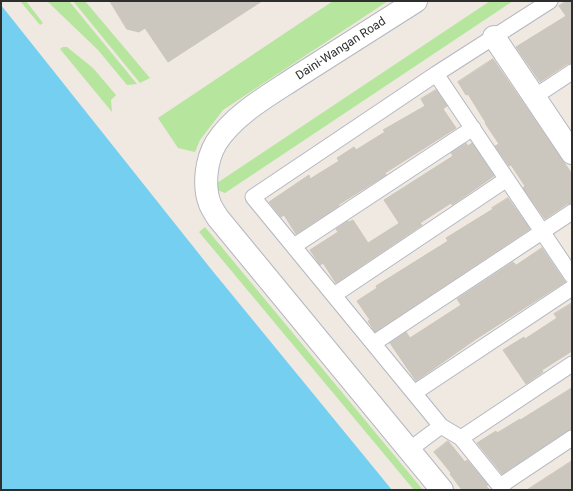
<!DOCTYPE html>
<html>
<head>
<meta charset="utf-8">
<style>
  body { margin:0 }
  #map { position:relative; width:573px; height:491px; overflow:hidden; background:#efe9e1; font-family:Roboto,sans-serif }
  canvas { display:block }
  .frame { position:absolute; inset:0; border:2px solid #2e2e2e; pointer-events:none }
</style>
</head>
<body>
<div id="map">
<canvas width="573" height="491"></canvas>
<div class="frame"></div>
</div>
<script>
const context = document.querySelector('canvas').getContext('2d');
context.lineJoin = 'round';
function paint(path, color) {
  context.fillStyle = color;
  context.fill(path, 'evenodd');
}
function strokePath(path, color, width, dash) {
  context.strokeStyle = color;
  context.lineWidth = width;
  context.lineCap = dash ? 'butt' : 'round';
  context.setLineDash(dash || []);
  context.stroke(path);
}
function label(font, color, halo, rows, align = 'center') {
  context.font = font + ' Roboto,sans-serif';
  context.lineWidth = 4;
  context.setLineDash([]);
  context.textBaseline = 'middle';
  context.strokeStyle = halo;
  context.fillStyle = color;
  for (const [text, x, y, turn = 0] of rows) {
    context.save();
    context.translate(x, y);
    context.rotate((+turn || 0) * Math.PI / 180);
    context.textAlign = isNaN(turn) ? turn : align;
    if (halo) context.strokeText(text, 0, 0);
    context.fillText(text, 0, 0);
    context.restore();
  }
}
paint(new Path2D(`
  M20,1h6l17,22 -3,2z
  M47,1h22l68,83 -10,1 -29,-35z
  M73,1h12l65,77 -10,5z
  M333,1h55l-165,109 -23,30 -5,12 -17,-4 -20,-30z
  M490,1h23l-288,192 -8,-3 -3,-5z
  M63,47h4l26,21 23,27 -5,5 1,12 -52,-63z
  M205,227l218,263h-9l-215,-258z`), '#b6e59e');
paint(new Path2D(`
  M1,5l210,264 181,221h-391z`), '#75cff0');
const building = new Path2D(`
  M110,1h152l-94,61 -23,-34 -6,4 -12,-3z
  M567,1h5v62l-5,1 -27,18 -24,-35 50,-31 -7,-10z
  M493,59l79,115v29l-5,1 -22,15 -22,-31 2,-2 -14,-21 -2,1 -14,-20 4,-2 -14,-21h1l-18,-29 -2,1 -8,-13z
  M436,90l11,16 -4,3 13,19 -71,45 1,2 -48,30 1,1 -43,28 -12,-19 -3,2 -12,-15 40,-27 1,4 29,-18 -2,-3 17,-11 2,3 29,-18 -2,-2 42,-24 -4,-7z
  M466,143l2,3 4,-3 22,33 -42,29 -1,-2 -31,20 2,2 -86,58 -13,-20 -3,2 -10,-15 28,-18 -2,-3 12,-8 1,1 4,-2 15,23 30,-19 1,-1 -15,-23 69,-44 -2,-3z
  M508,198l22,31 -155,103 -7,-11 2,-1 -13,-19 20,-13 -1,-2 72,-45 -2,-3 47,-29 -1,-1z
  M542,248l23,34 -89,57 -60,42 -26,-38 16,-11 4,6 51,-33 -4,-6 56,-37 3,3z
  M572,303v48l-30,19 1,2 -17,12 -23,-34 21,-13 1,2 32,-21 -3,-4z
  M572,388v41l-5,2 -65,43 -25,-31 19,-12 1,2 23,-14v1z
  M448,441l17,21 2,-2 21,25 -2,1 4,4h-28l-12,-16 1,-1 -17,-21z
  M572,461v29h-45z`);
paint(building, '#cbc7bf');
strokePath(building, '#cbc5ba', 1);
const street = new Path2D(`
  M436,74l136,202
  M534,97l38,-25
  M294,246l179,-118
  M334,295l173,-116
  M374,343l198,-131
  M414,393l158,-105
  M441,426l-188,-229 183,-123 114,-73
  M461,438l111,-74
  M409,450l32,-24 20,12 42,52
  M500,486l72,-48`);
const secondary = new Path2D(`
  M416,1c-40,25 -79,50 -118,75 -27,18 -64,38 -82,67 -10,17 -13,43 -6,61 2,5 5,9 8,14l224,272
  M494,37l78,116`);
strokePath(street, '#b4b7c1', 17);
strokePath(secondary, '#b4b7c1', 24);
strokePath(street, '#fff', 15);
strokePath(secondary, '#fff', 22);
label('12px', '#2e2e2e', '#fff', [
  ["Daini-Wangan Road",341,49,-33]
]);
</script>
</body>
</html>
